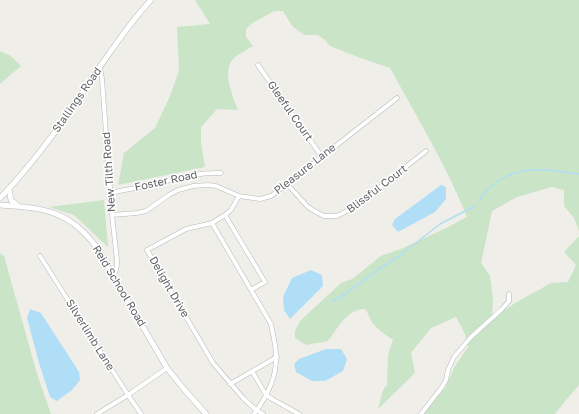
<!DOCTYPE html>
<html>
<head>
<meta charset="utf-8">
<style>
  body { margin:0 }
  canvas { display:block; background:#f0eee8 }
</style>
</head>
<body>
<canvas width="579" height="414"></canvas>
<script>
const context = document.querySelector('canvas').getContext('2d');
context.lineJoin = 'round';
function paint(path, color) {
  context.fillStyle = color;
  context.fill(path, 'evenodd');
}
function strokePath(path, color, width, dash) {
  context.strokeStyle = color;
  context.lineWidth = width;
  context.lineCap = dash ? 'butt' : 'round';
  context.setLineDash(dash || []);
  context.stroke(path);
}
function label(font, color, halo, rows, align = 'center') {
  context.font = font + ' "Golos Text",sans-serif';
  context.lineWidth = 3;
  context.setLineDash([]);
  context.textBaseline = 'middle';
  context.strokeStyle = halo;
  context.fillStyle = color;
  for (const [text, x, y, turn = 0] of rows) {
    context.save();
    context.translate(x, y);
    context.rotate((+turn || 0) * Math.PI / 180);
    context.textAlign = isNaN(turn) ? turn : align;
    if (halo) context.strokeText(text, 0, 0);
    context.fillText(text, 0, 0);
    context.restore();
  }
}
paint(new Path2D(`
  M195,0h384v231l-5,-13 -10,-12v-16l-12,-3 -35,10 -25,14 -11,52 9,13 3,23 -1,19 25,-16 34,-19 17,-1 8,-17 -12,-13 15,-16v149l-13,15 -11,14h-133l23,-26 10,-22 13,-19 -3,-13 -9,-17 -25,11 -20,25 4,20 -37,36 5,-19 4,-5 1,-30 5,-15c-8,-6 -17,-11 -22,-19 -2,-5 -3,-8 -6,-12 -17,-1 -28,20 -37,32l-22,4 -11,-7v-7l5,-10 41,-38 11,-4 29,-23 22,-8 43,-20 21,-11c-21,-52 -50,-100 -77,-149l-32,-11 -28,-11 -5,-6 -7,-5h-14l-12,-9 -9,-15h-9l-23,13 -5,5v8l7,9c-6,4 -13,7 -19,12 -13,12 -1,39 4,52l-21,-1 -16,18v16l4,24 -87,18 6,-32 31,-25 15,-32 9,-25 -2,-44 33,-3z
  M0,51l11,5 10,10 -21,18z
  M104,200l4,47 -34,-32 -25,-8z
  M0,253l4,3 33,118 14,40h-51z`), '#cae4c8');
paint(new Path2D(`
  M441,185l5,2v12l-11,13 -37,20 -6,-7 3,-6z
  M311,270l11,5 1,11 -33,33 -6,-9 -1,-13 9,-19z
  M30,309l11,4 38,59 1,8 -8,10 -15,11 -7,-4 -11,-34 -12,-45z
  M326,349h15l6,10 -4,12 -18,10h-13l-16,-9 -2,-8 5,-5z`), '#b1def7');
strokePath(new Path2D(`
  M479,200c3,-3 5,-7 8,-10 3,-3 7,-6 10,-8 24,-18 54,-12 82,-8
  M333,301l12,-7 34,-25 19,-12 42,-33 35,-18`), '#b1def7', 1.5);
const minor = new Path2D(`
  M258,65l64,92
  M100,67l2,12 10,136 5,45c0,7 0,10 -4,15
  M287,184l21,23 10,6 6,3h13l18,-9 71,-56
  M111,193c12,-3 24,-5 37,-7 25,-6 46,-14 73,-13
  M239,196l-8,14 -6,5 -13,8 -26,6 -39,21 66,113 30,35 13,12 7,4
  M112,215l25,-2 9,-2 23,-16 9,-5 15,-4 15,-1 8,1 23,10 21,3 11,-3 16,-12 110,-86
  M225,215l40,67 -14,8
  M212,223l59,101c2,11 5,21 5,32 1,21 -10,42 -22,58
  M40,256l88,139 13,19
  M252,371l14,24 6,4 27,15
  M230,384l47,-27
  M97,414l31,-19 39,-27
  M421,414l21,-27 4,-7 2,-10 6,-13 17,-20 31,-28 7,-8v-7`);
const tertiary = new Path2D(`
  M9,189l2,11 7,6
  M0,198c38,-39 69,-85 99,-130 17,-24 32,-47 52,-68
  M0,205c43,3 70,5 97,43l70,120 16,20 23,26`);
strokePath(minor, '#b5b8bb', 5);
strokePath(tertiary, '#b5b8bb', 6);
strokePath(minor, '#fff', 4);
strokePath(tertiary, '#fff', 5);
label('11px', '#5f6367', '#fff', [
  ["Stallings Road",77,100,-55],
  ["Gleeful Court",290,111,55],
  ["Pleasure Lane",305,169,-38],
  ["New Tilth Road",109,172,-94],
  ["Foster Road",166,181,-12],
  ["Blissful Court",377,189,-37],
  ["Reid School Road",119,286,59],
  ["Delight Drive",169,287,60],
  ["Silverlimb Lane",90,335,58]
]);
</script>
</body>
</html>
